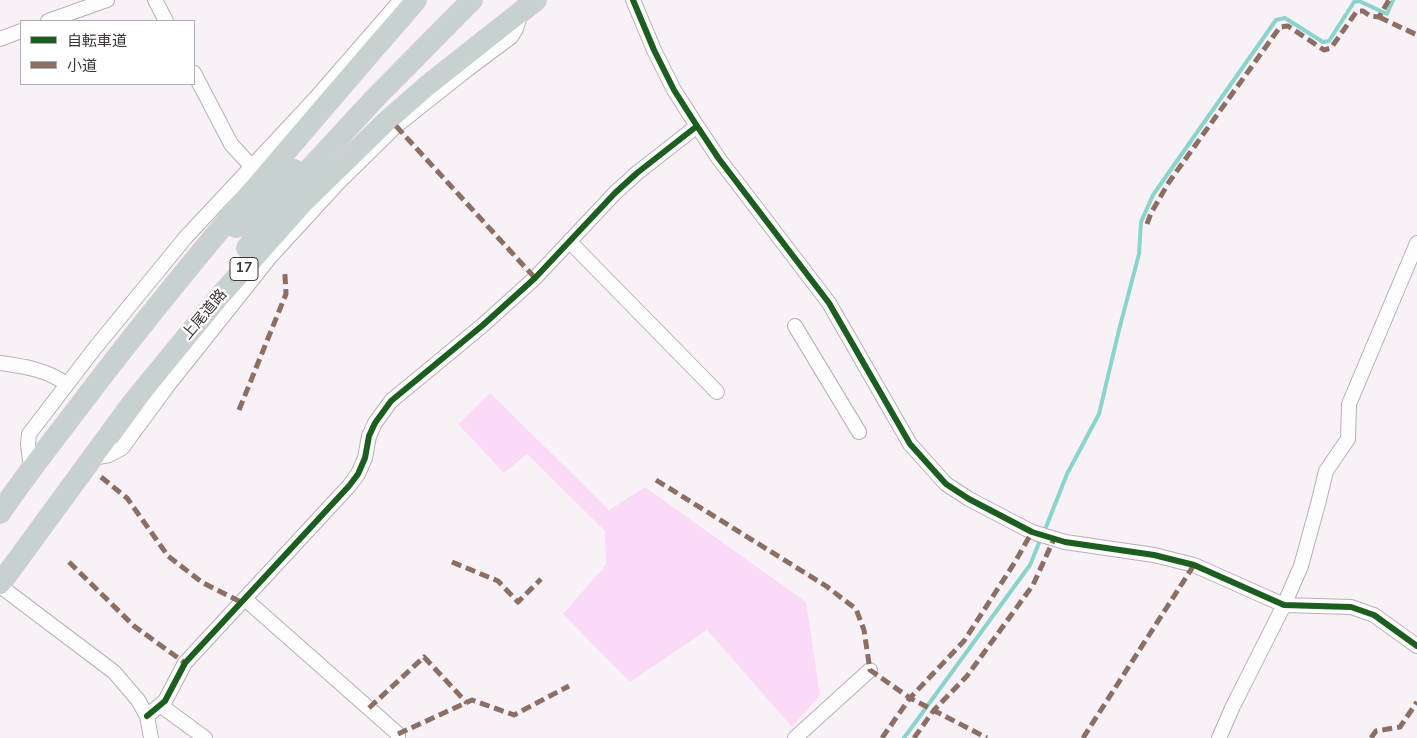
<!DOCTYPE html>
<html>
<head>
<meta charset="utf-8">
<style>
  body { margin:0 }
  #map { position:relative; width:1417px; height:738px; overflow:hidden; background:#f8f2f8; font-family:"Nunito Sans","Noto Sans JP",sans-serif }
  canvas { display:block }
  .legend { position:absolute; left:20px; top:20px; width:175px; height:65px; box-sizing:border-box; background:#fff; border:1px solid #b1aeb1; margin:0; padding:6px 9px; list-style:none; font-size:15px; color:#3d343b }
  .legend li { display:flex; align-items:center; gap:10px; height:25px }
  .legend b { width:25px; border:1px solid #b1aeb1 }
</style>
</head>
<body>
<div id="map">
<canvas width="1417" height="738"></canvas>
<ul class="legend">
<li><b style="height:6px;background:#1b5e20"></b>自転車道</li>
<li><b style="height:6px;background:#8d6e63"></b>小道</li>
</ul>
</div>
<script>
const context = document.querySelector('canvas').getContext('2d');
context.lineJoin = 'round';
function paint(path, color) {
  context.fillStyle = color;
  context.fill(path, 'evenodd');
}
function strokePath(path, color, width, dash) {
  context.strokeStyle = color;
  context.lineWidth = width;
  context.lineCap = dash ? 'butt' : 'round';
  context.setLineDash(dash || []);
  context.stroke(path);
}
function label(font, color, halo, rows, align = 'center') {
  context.font = font + ' "Nunito Sans","Noto Sans JP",sans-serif';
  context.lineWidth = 5;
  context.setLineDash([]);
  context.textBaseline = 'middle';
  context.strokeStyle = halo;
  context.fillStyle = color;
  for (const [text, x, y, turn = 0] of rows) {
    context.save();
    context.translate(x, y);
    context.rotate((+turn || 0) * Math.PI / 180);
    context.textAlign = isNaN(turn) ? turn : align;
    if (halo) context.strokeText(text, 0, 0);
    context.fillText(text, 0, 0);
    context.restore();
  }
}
paint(new Path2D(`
  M490,393l119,117 36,-23 161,115 14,93 -28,32 -85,-97 -77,52 -67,-68 43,-49 -1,-34 -78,-77 -23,19 -46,-49z`), '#fbdaf7');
strokePath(new Path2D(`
  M1044,532l23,-58 32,-60 20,-84 20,-76 2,-32 12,-27 123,-175 9,-2 38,24 6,-1 25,-39 5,-1 28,13 6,-14
  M904,738l126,-173 11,-27`), '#8ad4cc', 4);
const minor = new Path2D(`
  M155,0l11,21
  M633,0l21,50 20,40 23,36 22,33 110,144 81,141 36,40 23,15 63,33 33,10 89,13 40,10 90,40 67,2 23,8 43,31
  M48,21l59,-21
  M0,39l21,-8
  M194,73l37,71 21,23
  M570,242l147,150
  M795,326l64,106
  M0,363c23,3 48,7 66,21
  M92,458l17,-3 13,-7 44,-60 105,-132 67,-73 58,-57 72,-57 43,-32 5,-8 5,-17
  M31,469l-3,-25 1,-10 66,-86 91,-111 127,-136 88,-101
  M0,586l114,86 24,28 9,16 4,22
  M245,599l153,135v4
  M160,705l45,33
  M147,716l18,-15 20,-38 164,-177 9,-12 7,-16 4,-22 6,-13 16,-22 92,-76 52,-47 80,-85 22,-20 60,-47
  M795,738l75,-68
  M1219,738l14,-32 51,-101 17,-39 17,-62 8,-33 22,-32 1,-35 68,-161`);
const highway = new Path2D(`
  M236,227l58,-57
  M247,248l57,-73 74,-80 94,-95
  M0,513c28,-42 60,-81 90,-121 103,-135 215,-263 326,-392
  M0,584l131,-179 90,-110 83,-93 81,-79 41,-36 110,-87`);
strokePath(minor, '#b7b0b6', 16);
strokePath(highway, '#d2ced2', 22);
strokePath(minor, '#fefdfe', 14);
strokePath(highway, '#c6d1d0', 20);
strokePath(new Path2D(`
  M1379,17l38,18
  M396,126l139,152
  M1147,224l4,-11 18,-31 111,-155 8,-1 36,24 7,-2 26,-37h6l7,5 9,1 10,-17
  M239,410l47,-116 -1,-18 -1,-6
  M101,477l26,21 41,58 35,27 38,19
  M656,480l170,106 30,23 8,21 6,40 40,28 77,40
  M69,562l65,64 51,37
  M452,562l46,19 20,21 23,-23
  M369,708l55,-51 43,46
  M398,734l74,-34 42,15 55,-29
  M882,738l28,-40 54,-57 51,-79 17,-30
  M914,738l20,-28 33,-34 66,-91 21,-46
  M1083,738l111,-173
  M1371,738l5,-7 24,-4 17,-25`), '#8d6e63', 5, [10, 5]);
strokePath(new Path2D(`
  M633,0l21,50 20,40 23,36 22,33 110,144 81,141 36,40 23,15 63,33 33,10 89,13 40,10 90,40 67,2 23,8 43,31
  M147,716l18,-15 20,-38 164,-177 9,-12 7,-16 4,-22 6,-13 16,-22 92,-76 52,-47 80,-85 22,-20 60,-47`), '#1b5e20', 6);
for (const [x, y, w] of [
  [244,269,28]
]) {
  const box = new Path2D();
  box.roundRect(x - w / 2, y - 11.5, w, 23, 4);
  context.fillStyle = '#fff';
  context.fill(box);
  strokePath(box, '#3d343b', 1);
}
label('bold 14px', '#3d343b', null, [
  ["17",244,269]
]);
label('15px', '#3d343b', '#fff', [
  ["上尾道路",205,315,-50]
]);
</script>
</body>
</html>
